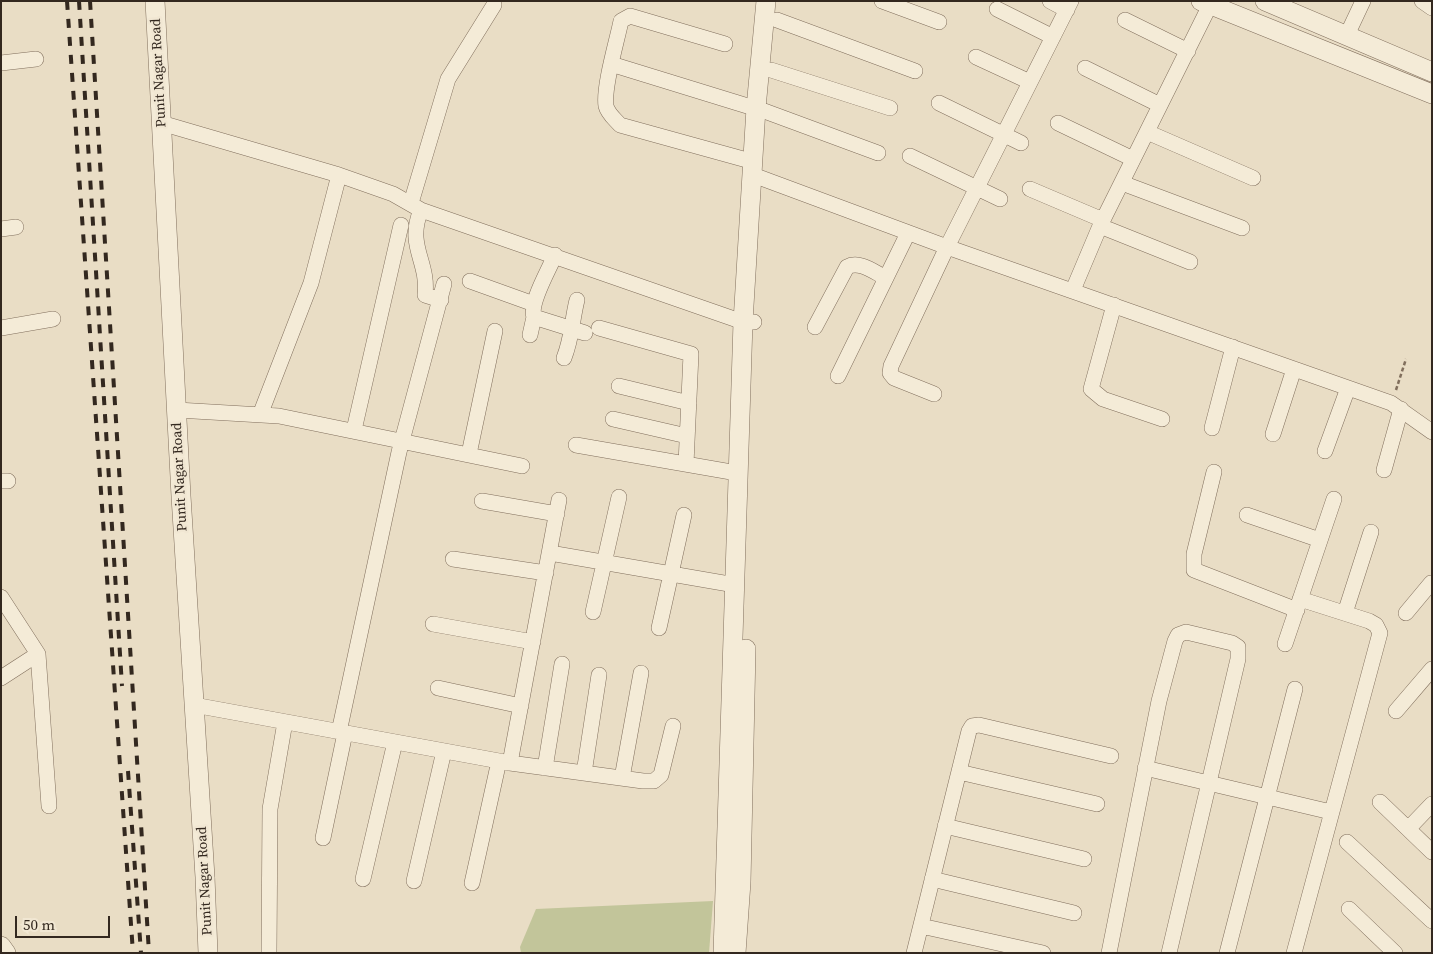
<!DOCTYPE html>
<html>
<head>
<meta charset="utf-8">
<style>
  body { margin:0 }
  #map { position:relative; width:1433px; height:954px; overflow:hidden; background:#e9ddc5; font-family:"Source Serif 4",serif }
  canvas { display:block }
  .frame { position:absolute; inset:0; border:2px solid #33281f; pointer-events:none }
  .scale { position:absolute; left:15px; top:916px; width:95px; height:22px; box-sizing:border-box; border:2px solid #33281f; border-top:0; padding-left:6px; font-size:15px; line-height:18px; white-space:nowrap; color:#33281f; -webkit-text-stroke:4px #f1e7d3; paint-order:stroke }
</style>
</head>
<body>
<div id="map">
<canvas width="1433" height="954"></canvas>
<div class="frame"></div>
<div class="scale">50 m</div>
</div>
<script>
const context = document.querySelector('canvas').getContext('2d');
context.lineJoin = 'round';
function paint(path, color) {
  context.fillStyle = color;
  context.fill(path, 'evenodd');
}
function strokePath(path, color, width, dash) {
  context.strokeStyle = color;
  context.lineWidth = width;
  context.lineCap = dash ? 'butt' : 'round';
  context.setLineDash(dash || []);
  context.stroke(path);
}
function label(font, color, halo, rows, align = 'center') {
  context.font = font + ' "Source Serif 4",serif';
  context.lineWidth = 5;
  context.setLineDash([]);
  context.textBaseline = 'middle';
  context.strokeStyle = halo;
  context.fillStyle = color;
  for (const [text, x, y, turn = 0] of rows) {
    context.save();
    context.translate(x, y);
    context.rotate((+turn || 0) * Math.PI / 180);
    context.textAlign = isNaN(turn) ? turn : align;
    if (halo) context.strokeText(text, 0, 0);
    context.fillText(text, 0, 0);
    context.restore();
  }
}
paint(new Path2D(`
  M713,901l-4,52h-188l-1,-6 16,-38z`), '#c2c59a');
const minor = new Path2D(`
  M882,1l57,21
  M1050,1l17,9
  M1422,1l10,7
  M997,9l56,28
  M777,20l138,51
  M1125,20l63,31
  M1347,35l16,-34
  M725,44l-95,-28 -9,5c-4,20 -18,66 -15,85 2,8 9,13 14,19l134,37
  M976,57l54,25
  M1,63l35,-4
  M611,64l156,48 111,41
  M1085,68l75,37
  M771,70l119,38
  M939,103l82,40
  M161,123l178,52 54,19 28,16 322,112h11
  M1058,123l75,36
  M1147,132l106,46
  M910,156l90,43
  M753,175l194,72 444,156 41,29
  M1122,183l120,45
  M1030,189l73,31
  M411,203l37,-124 46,-74
  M421,210c-15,36 8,51 4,85l16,5
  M1100,226l90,36
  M1,229l15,-2
  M555,255c-6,15 -26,48 -21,62l51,16
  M470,281l64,23
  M1073,290l27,-64 110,-221
  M1114,305l-23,84 12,10 59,20
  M815,327l32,-60c12,-7 27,5 39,11
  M1,328l52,-9
  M599,328l92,26 -5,110
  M530,335l4,-18
  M564,358c8,-20 8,-38 13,-58
  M838,376l70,-143
  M619,386l70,17
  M934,394l-40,-16 -4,-5 1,-7 56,-119 124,-246
  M177,410l102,6 243,50
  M260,415l51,-132 28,-108
  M613,419l74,17
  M1212,428l21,-81
  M354,430l47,-205
  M1273,434l21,-65
  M576,445l161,28
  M1325,451l23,-63
  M469,454l26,-123
  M1384,470l17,-61
  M1214,472l-20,82v16l103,40
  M1,481h7
  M482,501l75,13
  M1247,515l73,25
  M550,553l185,32
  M453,559l93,14
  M1,597l37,57 11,152
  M593,612l26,-115
  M1345,613l26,-81
  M1406,613l25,-30
  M433,624l100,18
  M659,628l25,-113
  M1285,644l49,-145
  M1,678l37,-24
  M438,688l83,18
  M194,705l316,58 133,18h11l7,-6 12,-49
  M1396,711l36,-42
  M339,732l60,-280 45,-168
  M510,763l49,-263
  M545,768l17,-104
  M1145,768l186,44
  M959,772l138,32
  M584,773l15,-98
  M622,778l19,-105
  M1380,802l52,50
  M945,826l139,33
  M1408,829l24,-25
  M323,838l22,-105
  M1347,842l85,79
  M363,879l32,-137
  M932,879l142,34
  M414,881l30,-130
  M472,883l27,-122
  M1349,909l46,44
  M921,926l122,27
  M269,953l1,-144 15,-87
  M914,953l55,-222 3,-5 7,-1 132,31
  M1109,953l50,-252 16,-60 3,-6 8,-3 46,11 6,4v12l-69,294
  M1227,953l68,-264
  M1294,953l86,-320 -4,-8 -7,-4 -69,-22`);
const tertiary = new Path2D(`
  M155,1l26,495 24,381 3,76
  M1201,1l231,93
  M1265,1l167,71
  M1,946l5,7
  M723,953l20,-631 13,-214 10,-107
  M736,953l5,-71 5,-233`);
strokePath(minor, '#816f5d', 16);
strokePath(tertiary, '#816f5d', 20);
strokePath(new Path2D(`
  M1396,390l10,-31`), '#816f5d', 2.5, [4, 2.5]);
strokePath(minor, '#f4ebd7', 15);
strokePath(tertiary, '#f4ebd7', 19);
strokePath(new Path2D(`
  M67,1l66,952
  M79,1l43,685
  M90,1l59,952
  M128,771l13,182`), '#33281f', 4, [9, 9]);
label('14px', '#33281f', '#f1e7d3', [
  ["Punit Nagar Road",159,73,-93],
  ["Punit Nagar Road",180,477,-93],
  ["Punit Nagar Road",205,881,-93]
]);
</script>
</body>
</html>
